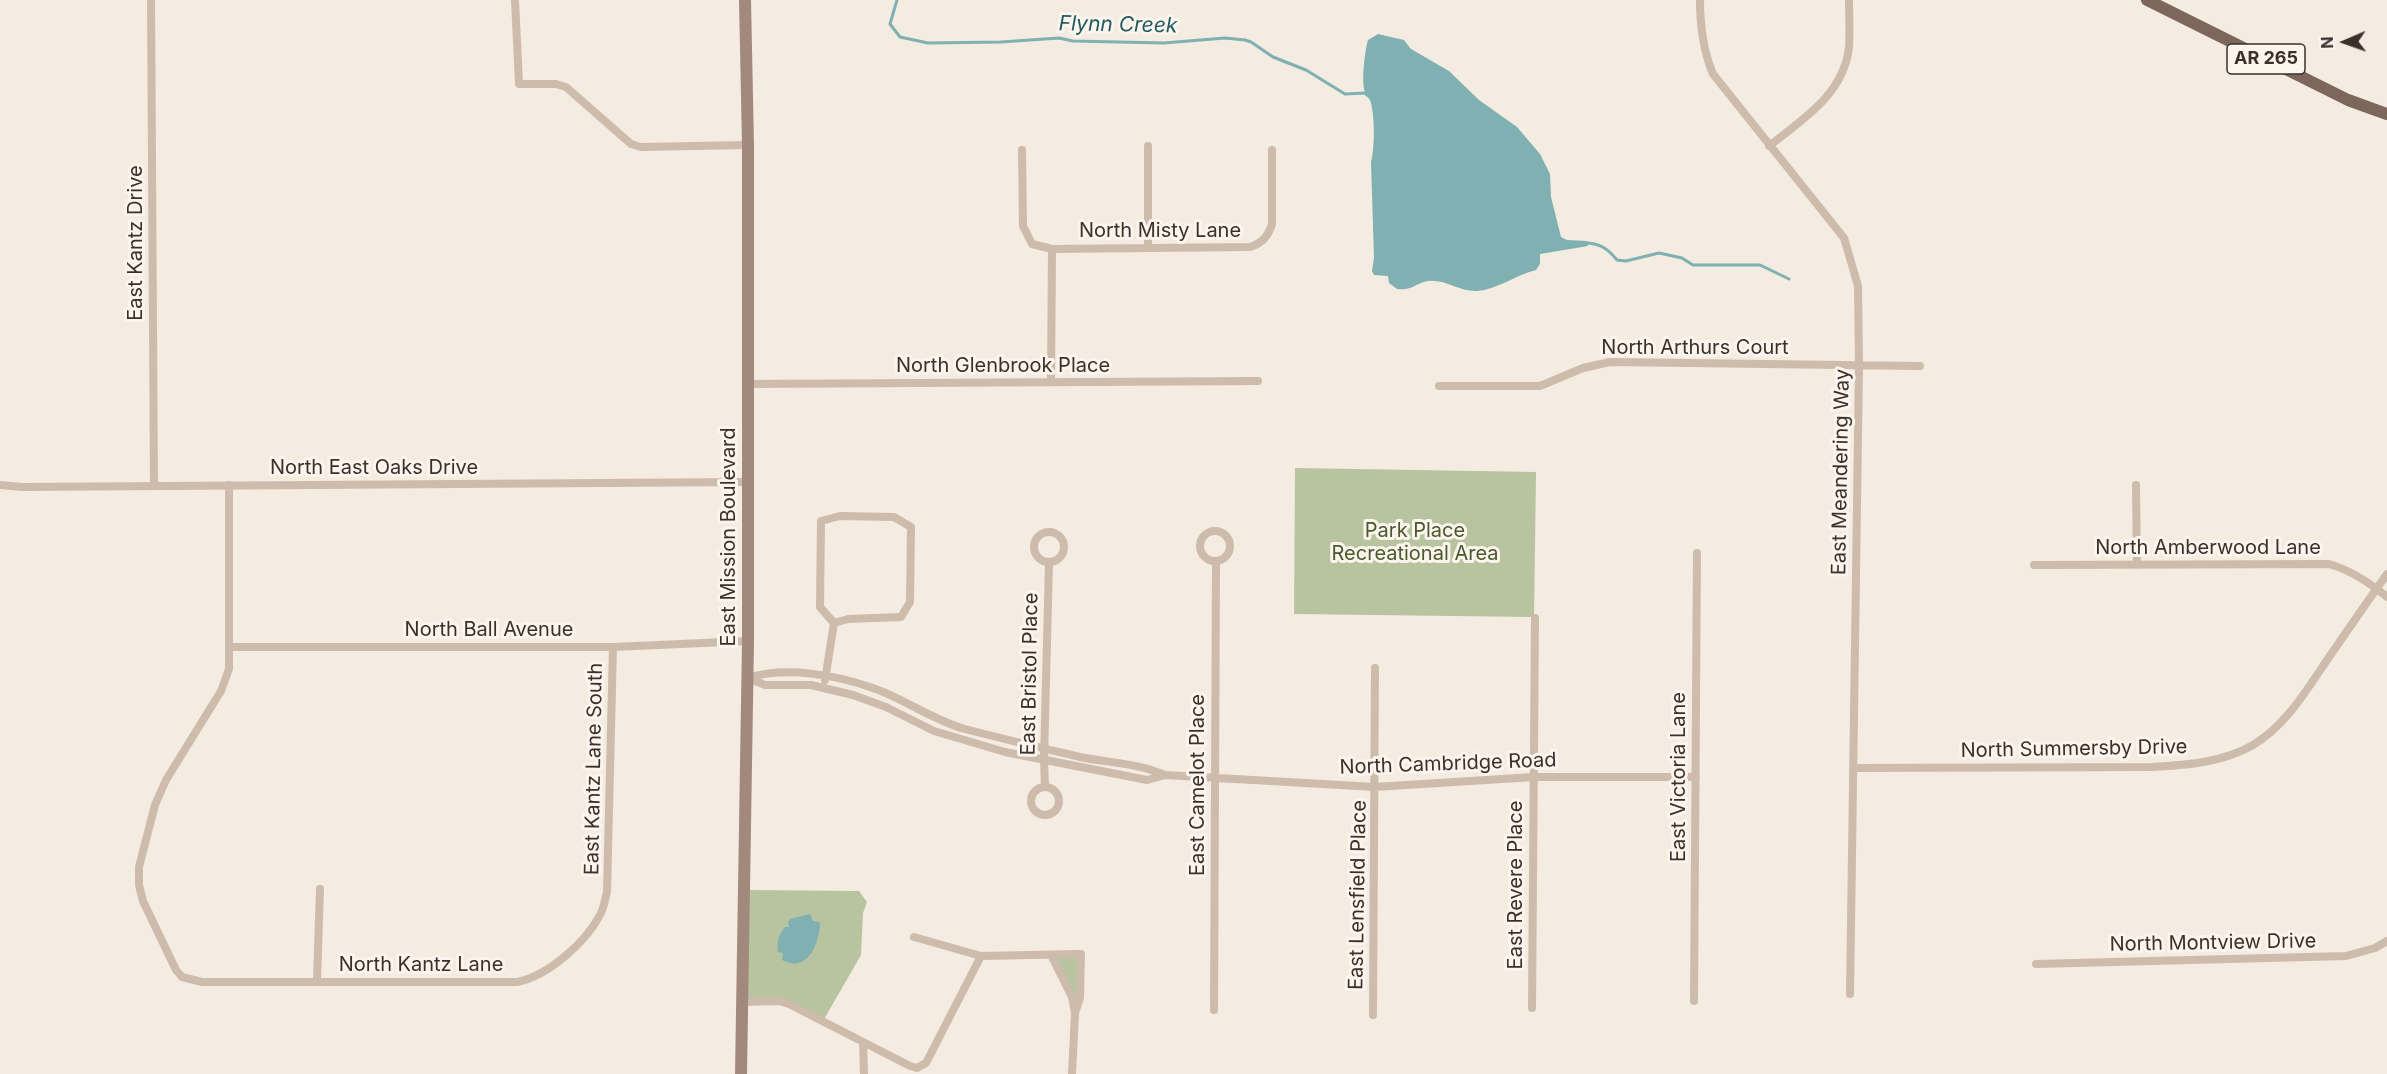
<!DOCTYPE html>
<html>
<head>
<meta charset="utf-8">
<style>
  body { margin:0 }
  #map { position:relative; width:2387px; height:1074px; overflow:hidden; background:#f4ebe1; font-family:Inter,sans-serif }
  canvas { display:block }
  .north { position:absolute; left:2315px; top:12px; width:60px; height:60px; -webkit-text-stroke:4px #fbf5ee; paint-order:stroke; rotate:268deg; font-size:16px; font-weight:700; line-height:24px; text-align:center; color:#3b302b }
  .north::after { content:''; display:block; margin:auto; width:21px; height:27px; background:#3b302b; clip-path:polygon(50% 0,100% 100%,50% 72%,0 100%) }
</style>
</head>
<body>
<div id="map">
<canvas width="2387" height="1074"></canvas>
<div class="north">N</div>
</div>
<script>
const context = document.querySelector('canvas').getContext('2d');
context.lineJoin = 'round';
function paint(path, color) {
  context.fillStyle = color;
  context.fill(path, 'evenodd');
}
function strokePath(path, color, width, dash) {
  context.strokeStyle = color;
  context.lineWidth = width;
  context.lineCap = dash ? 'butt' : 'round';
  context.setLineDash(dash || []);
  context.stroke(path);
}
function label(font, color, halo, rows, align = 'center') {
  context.font = font + ' Inter,sans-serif';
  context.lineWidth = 6;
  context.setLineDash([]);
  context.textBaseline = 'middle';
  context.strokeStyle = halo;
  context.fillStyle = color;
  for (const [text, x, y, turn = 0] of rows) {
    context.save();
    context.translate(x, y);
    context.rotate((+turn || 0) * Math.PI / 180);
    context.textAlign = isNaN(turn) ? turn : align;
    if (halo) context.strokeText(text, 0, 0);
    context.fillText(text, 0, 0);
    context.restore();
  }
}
paint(new Path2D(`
  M1295,468l241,4 -2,145 -240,-3z
  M744,890l115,1 8,11 -4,11 -2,42 -38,66 -34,-17 -48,-2z
  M1081,954l-6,59 -24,-58z`), '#b8c4a0');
paint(new Path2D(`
  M1378,34l26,6 7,9 38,22 30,29 38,27 23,27 10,20 1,23 10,40 6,3 20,1 1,5 -48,8v10l-4,6c-20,5 -38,19 -58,21 -19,1 -32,-12 -50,-10 -12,2 -16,10 -31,8l-8,-6 -1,-7 -14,-1 -2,-4 2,-13 -3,-96c4,-14 4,-48 -1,-62 -2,-3 -5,-5 -5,-8 -4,-10 0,-42 3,-52z
  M810,914l3,7 7,1c0,20 -12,52 -38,38l1,-7 -5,-1c-1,-10 0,-17 7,-25h4l-1,-5 2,-3z`), '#7fb0b2');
strokePath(new Path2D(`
  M897,0l-7,24 10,13 28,6 73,-1 58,-4 14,3 91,2 61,-5 20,2 6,2 22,15 33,13 39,24 20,-1 2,2
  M1587,243c14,1 21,6 30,17l9,1 33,-8 23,5 11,7h67l29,14`), '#7fb0b2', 3);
strokePath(new Path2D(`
  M151,0l3,486
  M515,0l4,84h37l10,3 65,57 10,3 107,-2
  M1700,0c0,26 3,50 13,74l131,164 14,48 1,79 -9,629
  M1769,146c34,-27 75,-52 80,-99 1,-15 0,-32 0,-47
  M1022,150l1,76 9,18 20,5 198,-2c12,-4 18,-10 22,-23v-74
  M1148,247v-101
  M1051,382l1,-133
  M748,384l510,-3
  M1439,386h101l43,-18 27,-6 310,4
  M0,485l22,2 726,-5
  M229,485v184l-8,22 -55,89 -11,25 -16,62v18l4,16 33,69 6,7 20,5h315c31,-6 69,-40 83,-67 4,-7 5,-16 7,-23l6,-245
  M2136,485l1,80
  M840,516l54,1 17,10 -1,75 -9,15 -53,2 -14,4 -14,-16 1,-86z
  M1200 546a15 15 0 1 1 30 0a15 15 0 1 1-30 0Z
  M1034 547a15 15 0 1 1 30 0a15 15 0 1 1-30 0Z
  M2034,565l295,-1c21,6 41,19 58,33
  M230,647h383l135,-6
  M748,678l17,7h46l42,10 33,12 48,24 71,21 142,28 18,-5 210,12 159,-10h162
  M748,678c38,-12 88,-3 125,10 32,11 59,32 92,41 38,10 77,19 115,28 29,6 58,6 85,18
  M825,680l9,-57
  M1853,768l298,-1c35,-2 71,-4 102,-22 33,-20 53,-54 74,-85 20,-29 40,-58 60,-86
  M1045,786l-1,-26 5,-197
  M1031 801a14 14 0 1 1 28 0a14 14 0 1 1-28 0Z
  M914,937l67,19 100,-2 -1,44 -5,15
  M1051,955l21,42 3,16 -3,61
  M2036,964l310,-8 29,-8 12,-7
  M317,981l3,-92
  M1694,1001l3,-448
  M741,1002l38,-1 10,3 121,62 7,2 9,-5 55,-107
  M1532,1008l3,-390
  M1214,1010l2,-449
  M1373,1015l2,-347
  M863,1042l1,32`), '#cdbbac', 8);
strokePath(new Path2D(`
  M741,1074l7,-433v-496l-3,-145`), '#a18a7d', 12);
strokePath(new Path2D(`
  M2147,0l201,100 39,14`), '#7d675c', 12);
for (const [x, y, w] of [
  [2266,59,78]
]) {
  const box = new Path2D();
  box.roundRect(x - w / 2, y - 15, w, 30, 4.5);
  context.fillStyle = '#fbf5ee';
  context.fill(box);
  strokePath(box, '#3b302b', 1.5);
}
label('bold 18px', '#3b302b', null, [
  ["AR 265",2266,59]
]);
label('20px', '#3b302b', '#fbf5ee', [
  ["North Misty Lane",1160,231],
  ["East Kantz Drive",136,243,-90],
  ["North Arthurs Court",1695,348],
  ["North Glenbrook Place",1003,366],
  ["North East Oaks Drive",374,468],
  ["East Meandering Way",1841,472,-89],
  ["East Mission Boulevard",729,537,-90],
  ["North Amberwood Lane",2208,548],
  ["North Ball Avenue",489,630],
  ["East Bristol Place",1030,674,-89],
  ["North Summersby Drive",2074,749,-1],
  ["North Cambridge Road",1448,764,-2],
  ["East Kantz Lane South",594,769,-89],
  ["East Victoria Lane",1679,777,-90],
  ["East Camelot Place",1198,785,-90],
  ["East Revere Place",1516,885,-90],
  ["East Lensfield Place",1358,895,-89],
  ["North Montview Drive",2213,943,-1],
  ["North Kantz Lane",421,965]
]);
label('20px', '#4a5a2e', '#fbf5ee', [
  ["Park Place",1415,531],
  ["Recreational Area",1415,554]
]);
label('italic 21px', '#1f5a5e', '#fbf5ee', [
  ["Flynn Creek",1118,25,1]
]);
</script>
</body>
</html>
